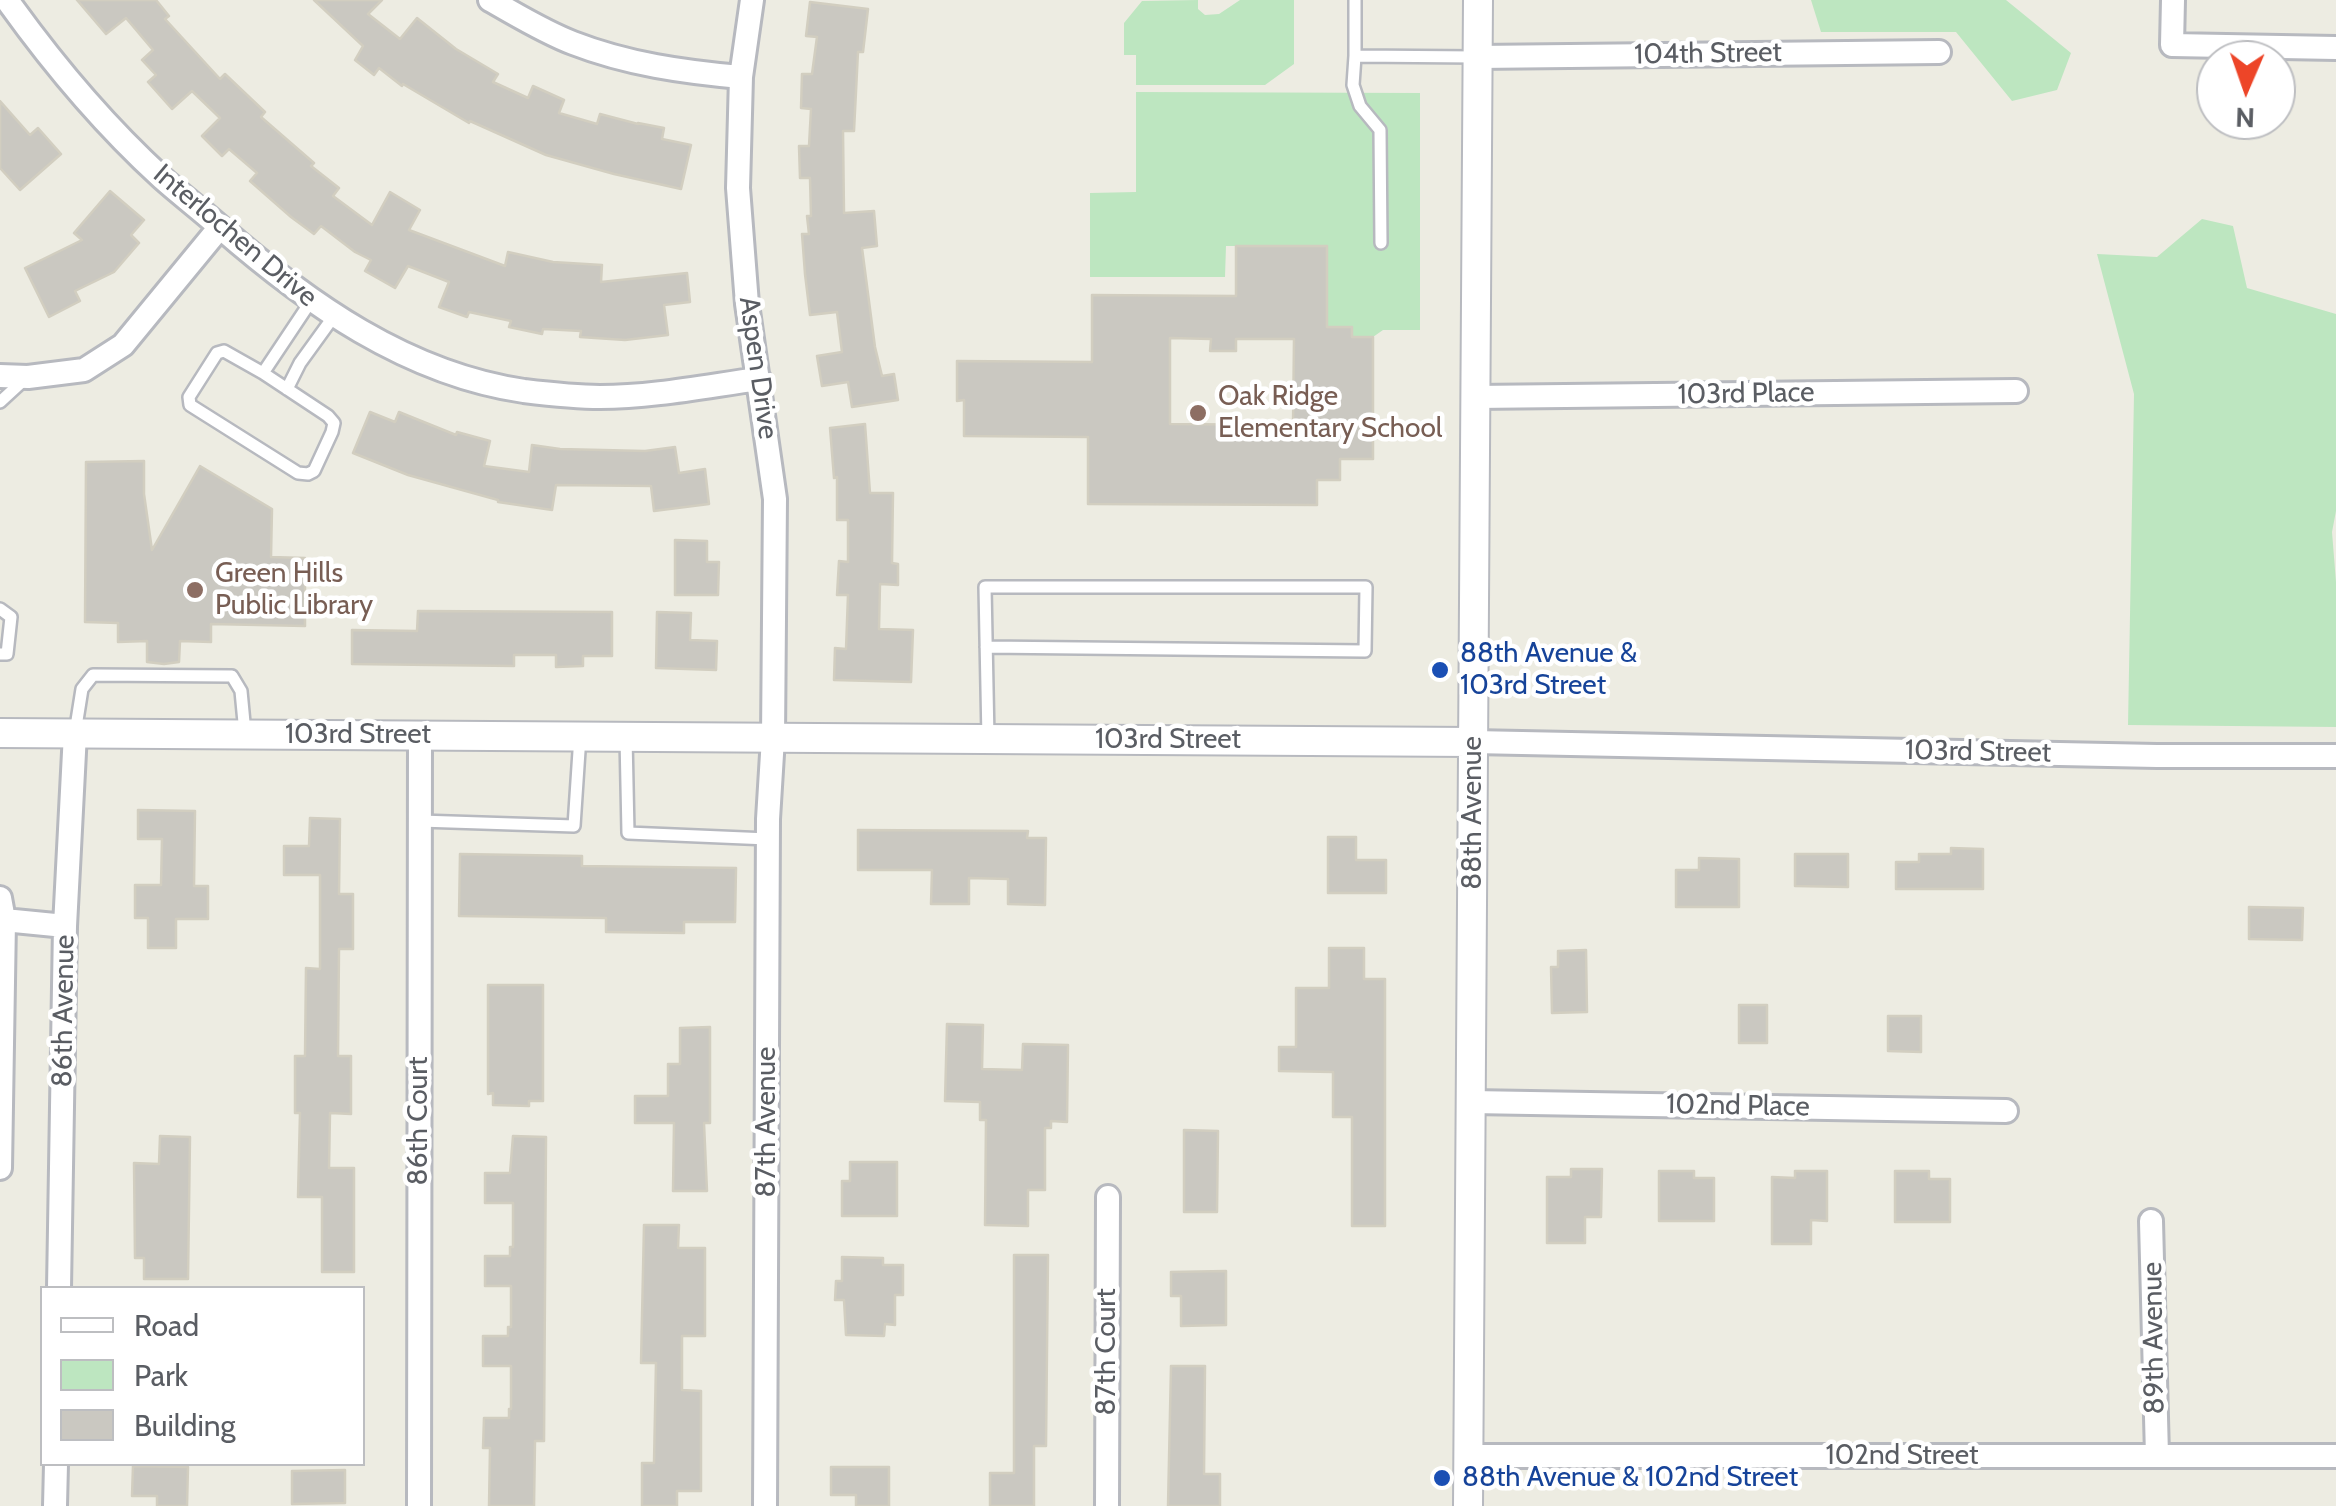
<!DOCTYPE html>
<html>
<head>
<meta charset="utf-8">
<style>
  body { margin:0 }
  #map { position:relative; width:2336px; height:1506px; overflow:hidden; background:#edece2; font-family:Cabin,sans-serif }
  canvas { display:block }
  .legend { position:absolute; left:40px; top:1286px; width:325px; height:180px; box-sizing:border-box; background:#fff; border:2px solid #bdbec1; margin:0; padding:12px 18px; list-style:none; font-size:30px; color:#5a5d63 }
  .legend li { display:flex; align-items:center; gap:20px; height:50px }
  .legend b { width:50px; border:2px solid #bdbec1 }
  .north { position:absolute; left:2196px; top:40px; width:100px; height:100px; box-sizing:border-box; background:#fff; border:2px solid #bdbec1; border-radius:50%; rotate:182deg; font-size:28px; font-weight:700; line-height:40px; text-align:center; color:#5a5d63 }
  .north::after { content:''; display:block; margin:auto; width:35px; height:45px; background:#ed4528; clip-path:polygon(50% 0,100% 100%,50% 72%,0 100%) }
</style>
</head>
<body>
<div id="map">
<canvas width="2336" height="1506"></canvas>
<ul class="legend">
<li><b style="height:12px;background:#fff"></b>Road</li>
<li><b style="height:28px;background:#bde6c0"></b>Park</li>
<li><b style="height:28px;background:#cac8c1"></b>Building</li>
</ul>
<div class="north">N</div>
</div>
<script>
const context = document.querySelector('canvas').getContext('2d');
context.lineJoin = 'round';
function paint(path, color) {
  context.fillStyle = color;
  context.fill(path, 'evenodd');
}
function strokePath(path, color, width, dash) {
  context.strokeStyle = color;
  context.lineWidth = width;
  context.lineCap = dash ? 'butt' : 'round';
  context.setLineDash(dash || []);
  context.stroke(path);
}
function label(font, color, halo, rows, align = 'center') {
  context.font = font + ' Cabin,sans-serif';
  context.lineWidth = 9;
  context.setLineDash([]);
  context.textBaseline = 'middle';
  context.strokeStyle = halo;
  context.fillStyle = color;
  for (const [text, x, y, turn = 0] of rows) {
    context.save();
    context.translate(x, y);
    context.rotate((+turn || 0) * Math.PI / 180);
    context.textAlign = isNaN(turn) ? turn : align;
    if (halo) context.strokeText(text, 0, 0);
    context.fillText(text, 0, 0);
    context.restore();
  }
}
paint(new Path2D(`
  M1198,0v9l7,6 14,-1 21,-14h54v64l-29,21h-129v-30h-12v-32l18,-22z
  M1811,0h195l65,53 -14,37 -45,11 -56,-69h-135z
  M1136,92l284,1v237h-37l-10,7h-21l-25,-10 -1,-81h-100l-1,31h-135v-84l46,-1z
  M2202,219l31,7 14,62 89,26v197l-4,21 4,50v145l-208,-2 6,-331 -37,-140 60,3z`), '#bde6c0');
const building = new Path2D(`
  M77,0h79l13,16 -4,3 55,60 5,-5 40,38 -4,5 53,46 -3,3 28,22 -6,8 39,29 18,-33 30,18 -11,20 96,36 3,-14 45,10 49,3 -1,17 86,-9 3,29 -26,3 4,30 -43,5 -45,-3 1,-6 -38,-2 -1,5 -33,-7 2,-6 -42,-9 -2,5 -28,-10 10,-25 -41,-16 -13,22 -30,-17 6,-11 -16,-8 -34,-26 -7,8 -23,-17 -41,-36 7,-8 -28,-24 -7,7 -20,-20 18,-18 -28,-27 -20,18 -24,-27 8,-7 -14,-15 11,-10 -27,-32 -20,16z
  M314,0h68l-14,14 32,25 17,-21 39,31 42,25 -5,8 35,16 5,-12 31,14 -5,13 38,11 3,-10 38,10v-1l26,5 -2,11 29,6 -10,44 -67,-15 -68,-19 -76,-34 -1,2 -66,-39 -1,2 -23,-18 -5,7 -19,-15 8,-14z
  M810,2l58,7 -5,43h-5l-4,79h-11l1,82 30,-2 3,35 -15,2 13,99 7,29 12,-2 4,26 -46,7 -4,-25 -26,4 -5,-30 25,-4 -5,-40 -27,3 -5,-41 -3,-40h7l-2,-18h4l-1,-38h-10l-1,-32h10l2,-37 -10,-1 1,-34h10l5,-37 -11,-1z
  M0,101l30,34 8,-7 23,26 -41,36 -20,-22z
  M110,191l34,29 -13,15 8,8 -25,29 -39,19 5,10 -31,16 -24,-49 57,-28 -8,-7z
  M1236,246h91v81h25v10h21v122h-33v21h-23v25l-229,-1v-67l-124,-1v-36l-7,1v-40l135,1v-67l144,1zM1170,338l41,1 -1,12h26v-12h58l-1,86 -123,-1z
  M370,412l25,10 4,-10 57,23 1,-3 33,9 -6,25 45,6 3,-27 28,4 85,2 30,-4 4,26 26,-4 4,35 -55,7 -3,-25 -95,-1 -4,25 -54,-8v-2l-90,-25 -55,-22z
  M865,424l5,69h23l-1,70 6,1v21l-18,-1 -1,45 34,1 -2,52 -77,-2 1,-32 11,1 2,-54h-11l2,-34 9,1v-42h-11v-43l-3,1 -4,-50z
  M144,461v33l8,56 48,-84 72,43 -1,48 34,1v68l-94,-2v18l-31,-1 -1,21 -15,2 -17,-2v-21l-29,1v-19l-33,-1 1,-160z
  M675,540l32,1v21h12l-1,33h-43z
  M418,611l194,1v44h-29v10l-27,1v-12h-42v11l-162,-2v-34l65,1z
  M657,612l34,1 -1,27 27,1 -1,29 -60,-2z
  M138,810l57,1 -1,75h14v33h-32v29h-28v-30h-13v-33h26l1,-46h-24z
  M310,818l30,1 -1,75h14v55h-14l-1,107h13v58l-21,-1 -1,55h25v104h-32v-75h-24l2,-84h-5v-57h10l1,-88 14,1v-94h-36v-29h25z
  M858,830l170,1 -1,7h19l-1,67 -37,-1v-25l-39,-1v26h-38l1,-34h-74z
  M1328,837h28v23h30v33h-58z
  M1951,848l32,1v40h-87v-27h23v-8h32z
  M460,854l122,2v10l154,2 -1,54h-51v11l-78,-1v-14l-147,-2z
  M1795,854h53v33l-53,-1z
  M1699,858l40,1v48h-63v-37h23z
  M2249,907l54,1 -1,32 -53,-1z
  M1329,948h35v31h21v247h-33v-109h-19v-45l-54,-1v-24h17v-59h33z
  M1586,950l1,62 -35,1 -1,-46h7v-16z
  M488,985h55v116h-14v5l-36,-1v-12l-5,1z
  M1739,1005h28v38h-28z
  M1888,1016h33v36l-33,-1z
  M947,1024l36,1 -1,44 40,1 1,-26 45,1 -1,77 -16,-1v7h-6v62h-17v36l-43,-1 1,-105h-6v-18l-35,-1z
  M710,1027v96h-6l3,68h-34l1,-68h-39v-27h33v-32h12v-36z
  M1184,1130l34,1 -1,81h-33z
  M160,1136l30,1 -2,142h-44v-21h-9l-1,-95 25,1z
  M513,1136l33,1 -2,304h-9l-1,65h-45l1,-58h-7l1,-30h25v-9h2v-43h-28v-30h25v-9h3v-41h-26v-30h25v-9h3v-44h-28v-30h25z
  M850,1162h47v54h-55v-35h8z
  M1571,1169h31l-1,48h-16v26h-38v-66h24z
  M1659,1171h35v7h20v43h-55z
  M1795,1171h32v50l-16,-1v24h-39v-67l23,1z
  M1895,1171h34v8h21v43h-55z
  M644,1225h35l-1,23h27v88h-23v54l19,1v100h-24v15h-35v-43h12l2,-100h-15z
  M1014,1255h34l-2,191h-12v60h-44v-33h24z
  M842,1257l41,1v7h20v30h-8v30l-10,-1 -1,12 -38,-1 -2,-35h-9l1,-19h6z
  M1226,1271v54l-45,1v-30h-10v-24z
  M1171,1366h34l-1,108h16v32h-52z
  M133,1466l55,1 -1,39h-30v-10h-25z
  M831,1467h58v39h-33v-11h-25z
  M345,1470v33l-53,1v-33z`);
paint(building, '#cac8c1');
strokePath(building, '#d2cec0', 2.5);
const service = new Path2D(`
  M1355,0v56l122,1
  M1355,56l-2,29 7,21 20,24 1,113
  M263,373l65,43 6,7 -2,9 -18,39 -6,3 -10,-1 -108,-68 -1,-8 28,-44 7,-2 39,22 48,-72
  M287,389l13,-26 34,-47
  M0,402l25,-23
  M0,609l11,8 -4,37h-7
  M986,647l379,4 1,-64h-381l3,152
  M75,733l7,-44 11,-14 139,1 9,15 4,42
  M626,737l2,96 140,6
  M420,821l154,5 6,-90`);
const minor = new Path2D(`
  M7,0c45,63 97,125 155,178 19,17 39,32 58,49 87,76 187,147 304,164 25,3 51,6 76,6 53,0 107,-11 159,-18
  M490,0c27,15 54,32 83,43 54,21 111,29 168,34
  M752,0l-11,77 -3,111 9,116 28,195 -2,239 -5,81 -3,687
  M2173,0l-1,45 164,3
  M1477,57l462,-5
  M0,376l28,1 56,-7 39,-25 97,-118
  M1475,397l541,-6
  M1473,742l684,14h179
  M0,898l4,22 -4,248
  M4,920l61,6
  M1471,1102l535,9
  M2151,1221l6,235
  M59,1288l6,-362 10,-193
  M1469,1456h867
  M55,1506l1,-42
  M419,1506l1,-771
  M1107,1506l1,-309`);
const tertiary = new Path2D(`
  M0,733l1473,9
  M1468,1506l10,-1506`);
strokePath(service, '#b7b9bf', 16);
strokePath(minor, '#b7b9bf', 28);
strokePath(tertiary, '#b7b9bf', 32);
strokePath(service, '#fff', 11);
strokePath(minor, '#fff', 22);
strokePath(tertiary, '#fff', 28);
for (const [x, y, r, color] of [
  [1198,413,10,"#8d6e63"],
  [195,590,10,"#8d6e63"],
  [1440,670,10,"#1a4fb4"],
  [1442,1478,10,"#1a4fb4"]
]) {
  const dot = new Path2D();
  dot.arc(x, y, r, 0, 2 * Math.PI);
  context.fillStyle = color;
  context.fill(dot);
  strokePath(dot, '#fff', 4);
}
label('28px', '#5a5d63', '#fff', [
  ["104th Street",1708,54,-1],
  ["Interlochen Drive",235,236,40],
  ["Aspen Drive",758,368,82],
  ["103rd Place",1746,394,-1],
  ["103rd Street",358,735],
  ["103rd Street",1168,740],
  ["103rd Street",1978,752,1],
  ["88th Avenue",1473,813,-90],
  ["86th Avenue",64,1011,-89],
  ["102nd Place",1738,1106,1],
  ["86th Court",419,1121,-90],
  ["87th Avenue",767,1122,-90],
  ["89th Avenue",2154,1338,-91],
  ["87th Court",1107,1352,-90],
  ["102nd Street",1902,1456]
]);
label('28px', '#785e54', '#fff', [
  ["Oak Ridge",1218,397],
  ["Elementary School",1218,429],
  ["Green Hills",215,574],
  ["Public Library",215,606]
], 'left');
label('28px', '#164399', '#fff', [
  ["88th Avenue &",1460,654],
  ["103rd Street",1460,686],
  ["88th Avenue & 102nd Street",1462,1478]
], 'left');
</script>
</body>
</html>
